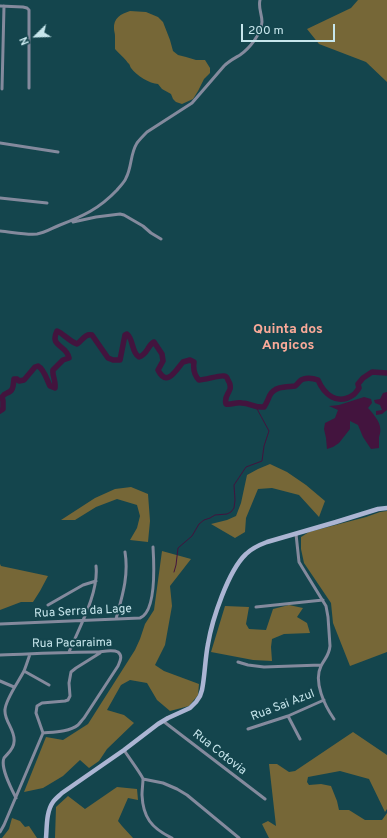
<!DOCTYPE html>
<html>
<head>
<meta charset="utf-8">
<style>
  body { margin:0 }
  #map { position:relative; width:387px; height:838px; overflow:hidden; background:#14454d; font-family:Overpass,sans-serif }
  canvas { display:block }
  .north { position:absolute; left:16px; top:16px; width:40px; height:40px; -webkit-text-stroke:3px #14454d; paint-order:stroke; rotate:247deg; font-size:11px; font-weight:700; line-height:16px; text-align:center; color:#c7e6ec }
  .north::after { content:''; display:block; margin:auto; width:14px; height:18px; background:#c7e6ec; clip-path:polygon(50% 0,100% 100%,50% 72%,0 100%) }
  .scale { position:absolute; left:241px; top:24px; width:94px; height:18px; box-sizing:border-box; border:2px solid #c7e6ec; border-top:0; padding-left:5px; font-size:12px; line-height:14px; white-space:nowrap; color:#c7e6ec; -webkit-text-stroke:3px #14454d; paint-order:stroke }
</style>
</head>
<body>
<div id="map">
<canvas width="387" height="838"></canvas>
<div class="north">N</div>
<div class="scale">200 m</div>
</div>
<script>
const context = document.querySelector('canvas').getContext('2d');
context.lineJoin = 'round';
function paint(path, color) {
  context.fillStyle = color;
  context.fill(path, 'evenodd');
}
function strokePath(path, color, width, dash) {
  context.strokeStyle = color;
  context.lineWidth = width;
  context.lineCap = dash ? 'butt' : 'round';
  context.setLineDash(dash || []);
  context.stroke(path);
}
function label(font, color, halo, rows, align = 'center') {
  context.font = font + ' Overpass,sans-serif';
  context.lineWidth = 4;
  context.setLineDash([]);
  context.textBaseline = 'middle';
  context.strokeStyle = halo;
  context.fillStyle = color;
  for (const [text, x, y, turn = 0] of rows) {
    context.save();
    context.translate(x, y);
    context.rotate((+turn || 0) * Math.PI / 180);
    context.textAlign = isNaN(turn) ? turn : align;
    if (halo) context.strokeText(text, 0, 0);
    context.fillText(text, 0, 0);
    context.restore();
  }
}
paint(new Path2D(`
  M358,0h29v82l-21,-20 -47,-18 -12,-15 44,-21z
  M130,11l16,1 12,5 5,5 7,18 3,11 5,4 8,2 10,3h9l5,8v5l-6,6 -6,12 -5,8 -11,5 -6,-2 -3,-3 -2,-5 -9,-5 -4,-5c-8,0 -22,-9 -27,-16 -1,-1 -1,-4 -3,-5 -3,-5 -9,-9 -13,-14 0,-4 0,-9 0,-13 0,-3 -1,-5 -1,-7 -1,-11 7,-15 16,-18z
  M270,464l17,8 19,13 19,16 -6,16 -20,-22 -27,-7 -14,1 -12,29 -1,14 -10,6 -24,-14 16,-4 9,-4 5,-13 6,-28 11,-6z
  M131,487l17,7 2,27 -2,21 -18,-2 7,-12 3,-12 -3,-11 -20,-6 -21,8 -21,13h-14l34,-22 20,-9z
  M387,511v141l-37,14 -17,-43 -2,-20 -27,-40 -3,-14v-12l8,-5 57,-15 14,-5z
  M162,551l29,8 -21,27 2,20 -7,39 -10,20 9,6 35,13 -1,11 -9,11 -19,5 -13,-11 -10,-17 -17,-3 -9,5 -14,25 17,5 10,8 -27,26 -8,12 -10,7 -9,-8 -17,16 -20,12 -19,4 22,-55 17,3 25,-16 47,-74 5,-11 5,-15 9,-14z
  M0,564l1,2 47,10 -8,15 -7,11h-12l-21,8z
  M289,605l14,3 -6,9 10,6 3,10 -26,1 -12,5 -1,8 1,14 -19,-1 -42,-8 14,-46 24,1 -3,17 3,5 17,1 7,-21z
  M353,732l34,23v54l-2,3 -16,-33 -29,-8 -32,6 -1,5 2,3 12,-1 10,2 6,15 2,9h10l16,10h17l5,-7v25h-118l-7,-14 6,-3 8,5 -7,-62h8l12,8 6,-1z
  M117,787l20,2 1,11 -10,-2 -10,23 4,5 11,12h-78l1,-31 12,-11 17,13z
  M12,818l8,3 5,6 4,-1 8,12h-35l7,-9z`), '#766737');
paint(new Path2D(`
  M387,392v18l-5,4 -6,1v-4l6,-1 -2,-5 -5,-2 -1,-3 6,-1 3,-6z
  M364,397l7,2 1,4 -4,5c4,4 12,14 12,19 1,3 0,7 -1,10 0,4 0,7 0,11l-8,1 -8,-12 -5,-12 -8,-4v8l-11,14 -6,4 -6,2 -1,-11 -2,-9 1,-6 10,-5 3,-8 -9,-4 10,-1z`), '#43143e');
strokePath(new Path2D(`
  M174,572l2,-7 2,-17 14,-12 7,-12 5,-4 6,-2 5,-3 12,-1 4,-2 3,-4 1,-8 -1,-15 12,-18 16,-6 2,-15 5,-15 -13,-24`), '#43143e', 1);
strokePath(new Path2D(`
  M0,411l3,-2v-8l-1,-4c4,-4 0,-1 5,-4 7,-2 6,-8 7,-14h3l2,2 5,-1 11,-13 3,-1c6,3 9,14 12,20l5,2c1,-8 -3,-12 -2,-18l10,-10 6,-2c-2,-13 -20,-11 -12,-27 7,3 12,10 20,13 5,-3 8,-11 15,-9l16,23 5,2h7l5,-25 2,-1c7,6 4,18 12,23 9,-3 8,-11 15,-15l8,12 1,7 -5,9c9,18 18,0 25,-8l7,-2 4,2c-1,7 0,13 5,18 6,0 21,-5 25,-4 3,0 3,2 4,4 2,3 3,5 2,9 -2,6 -6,8 -4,15 5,1 10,-2 16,-1 8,0 13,5 22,4 3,-4 4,-8 6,-12 5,-9 16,-8 25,-9 2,-1 3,-3 5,-5 4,-4 13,-3 18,-1 6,14 19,26 35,15 2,-1 4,-4 6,-7l-1,-4 5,-6 9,-6 15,1`), '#43143e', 5.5);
strokePath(new Path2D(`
  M0,6l23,1 4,1 2,2v78
  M2,89l2,-83
  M0,143l58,9
  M0,198l47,5
  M73,222l23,-5 24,-3 4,1 19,11 8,7 10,6
  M0,231c12,1 25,4 37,3 8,-1 15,-6 23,-9 23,-9 39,-16 57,-35 3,-4 7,-7 9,-12 6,-11 4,-24 11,-35 3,-4 7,-8 10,-11l45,-29 32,-37c5,-5 11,-8 16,-11 10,-7 21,-21 22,-33 0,-8 -4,-14 -2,-22
  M296,534l3,28 3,5 24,39 2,11 2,29c-1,10 -5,12 -9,20 -8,16 4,40 13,53
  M48,605l35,-20 13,-4
  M256,607l67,-7
  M116,619c6,-22 13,-43 9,-67
  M0,624l140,-6c17,-7 14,-55 13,-71
  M69,652c10,-24 30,-59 27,-86
  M0,655c32,-1 64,-3 96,-3 6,0 16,-3 22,0 5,4 2,9 0,14l-34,52c-2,2 -4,5 -6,7 -9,7 -24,7 -35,8
  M238,662l10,3 16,2 57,-2
  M24,671l25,14
  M0,681l14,6
  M288,716l12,23
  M163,721l102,78
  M248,729l40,-13 36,-16
  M43,733l-7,-20 1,-7 5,-3 23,-2 3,-1 2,-4 -1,-13 2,-11 5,-4 24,-15
  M124,750c3,5 18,25 19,29 0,4 -1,11 -1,16 1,22 9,33 30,43
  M143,779l20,4 14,6 10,6 52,43
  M16,798c-5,-10 -16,-31 -12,-40 4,-5 10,-9 10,-16 2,-11 -10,-21 -9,-32 0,-10 14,-29 19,-39 2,-5 4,-11 6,-17
  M0,832l4,-7 39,-92`), '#848a9d', 3);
strokePath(new Path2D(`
  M46,838c1,-11 0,-26 7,-36 2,-3 6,-6 9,-9l62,-43 34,-26 10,-6 22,-10 6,-6 4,-6 2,-6c3,-15 3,-31 6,-46 4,-24 20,-73 38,-90 6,-6 13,-9 21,-12l69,-20 42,-13 9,-1`), '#acb5d3', 4.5);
label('12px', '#c7e6ec', '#14454d', [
  ["Rua Serra da Lage",83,612,-3],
  ["Rua Pacaraima",72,644,-1],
  ["Rua Sai Azul",283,706,-21],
  ["Rua Cotovia",219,753,38]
]);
label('bold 14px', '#fbaa99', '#14454d', [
  ["Quinta dos",288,330],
  ["Angicos",288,346]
]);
</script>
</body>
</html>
